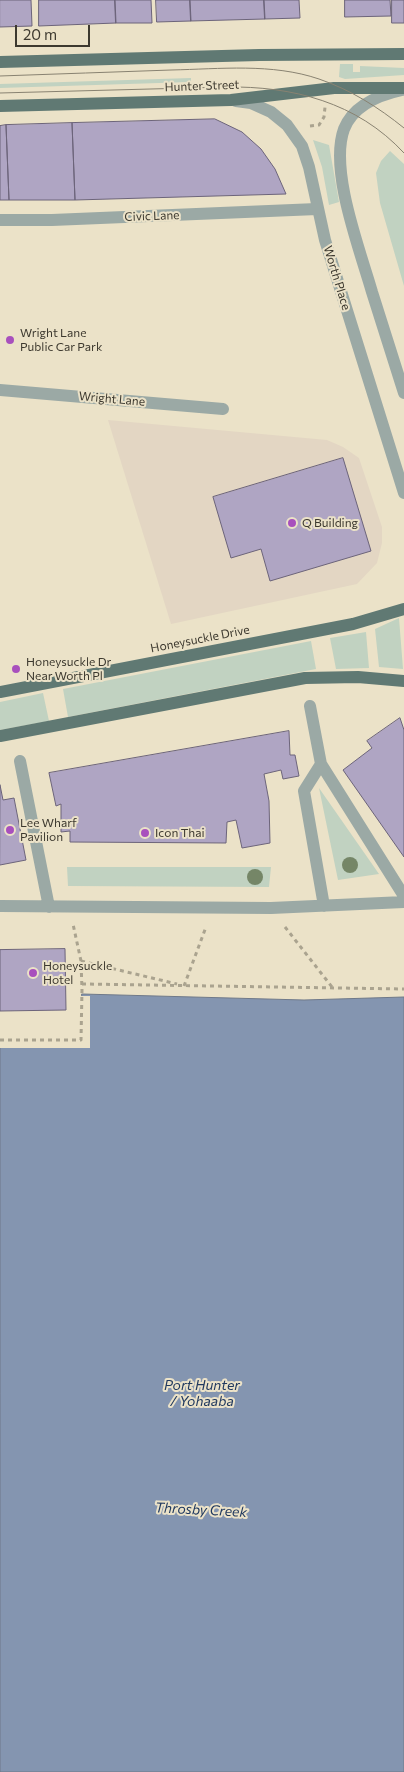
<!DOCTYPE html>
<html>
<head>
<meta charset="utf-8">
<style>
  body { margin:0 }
  #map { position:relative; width:404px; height:1772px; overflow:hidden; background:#ebe2c8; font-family:Commissioner,sans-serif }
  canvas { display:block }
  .scale { position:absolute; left:15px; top:25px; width:75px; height:22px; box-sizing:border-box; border:2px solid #3d392f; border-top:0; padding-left:6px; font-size:15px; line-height:18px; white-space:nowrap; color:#3d392f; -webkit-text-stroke:4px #ebe2c8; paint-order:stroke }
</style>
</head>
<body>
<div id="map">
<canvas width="404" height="1772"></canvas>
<div class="scale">20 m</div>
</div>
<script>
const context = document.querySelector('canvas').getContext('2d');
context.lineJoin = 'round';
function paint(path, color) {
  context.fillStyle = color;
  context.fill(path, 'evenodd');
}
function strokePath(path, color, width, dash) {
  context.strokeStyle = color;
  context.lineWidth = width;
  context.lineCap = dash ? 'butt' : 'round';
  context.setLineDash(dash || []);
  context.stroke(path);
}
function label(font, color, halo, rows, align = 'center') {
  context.font = font + ' Commissioner,sans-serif';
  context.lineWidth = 4;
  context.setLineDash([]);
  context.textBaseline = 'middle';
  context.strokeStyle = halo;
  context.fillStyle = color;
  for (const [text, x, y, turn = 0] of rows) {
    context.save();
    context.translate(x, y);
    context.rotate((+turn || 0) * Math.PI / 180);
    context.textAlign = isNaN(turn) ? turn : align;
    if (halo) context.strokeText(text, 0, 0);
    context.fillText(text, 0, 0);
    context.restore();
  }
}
paint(new Path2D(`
  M108,420l219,20 16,7 16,11 23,69v16l-5,20 -20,21 -186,40z`), '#e3d6c3');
paint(new Path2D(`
  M340,64h13v8h7v-6l44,2v7l-59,4 -6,-2z
  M191,78v4l-191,6v-4z
  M313,140l16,5 10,57 -10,3 -7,-38z
  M390,151l14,13v122l-24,-83 -4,-30 5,-12z
  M399,618l4,51 -24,-2 -4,-38z
  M366,632l3,36 -33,1 -6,-31z
  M311,641l5,28 -248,48 -5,-28z
  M43,693l6,28 -49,9v-28z
  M319,788l60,86 -41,6z
  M67,867h204l-2,20 -201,-1z`), '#c1d2c1');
const water = new Path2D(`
  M82,994l222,6 100,-3v775h-404v-757l82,-2z`);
paint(water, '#8495b0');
strokePath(water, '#6f7989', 1);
paint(new Path2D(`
  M79,996h11v52h-90v-36l79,-1z`), '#ebe2c8');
const building = new Path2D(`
  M0,0h31l1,26 -32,1z
  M39,0h76l1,23 -77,3z
  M115,0h36l1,23h-36z
  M156,0h34l1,21 -34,1z
  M190,0h74l1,19 -74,2z
  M264,0h35l1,18 -35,1z
  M345,0h45l1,16 -46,1z
  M392,0h12v23h-12z
  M215,119l27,13 19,17 14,20 11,25 -211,6 -3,-77z
  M72,123l3,77h-66l-3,-75z
  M6,125l3,75h-9v-74z
  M343,458l28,93 -101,30 -9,-32 -30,9 -18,-61z
  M400,718l4,12v127l-61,-87 29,-22 -5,-7z
  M289,731l1,24h5l4,21 -16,3 -2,-9 -17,4 5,27 1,42 -28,5 -6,-28 -9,2 -1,21 -156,-1v-11l-9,1v-28l-5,2 -7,-33z
  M0,785l3,15 11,-2 12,62 -26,5z
  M65,949l1,61 -66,1v-61z`);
paint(building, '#afa5c3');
strokePath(building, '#6c647a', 1);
strokePath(new Path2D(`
  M310,126l9,-1 5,-8 1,-10
  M285,927l47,60
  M81,961l96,23
  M82,984l322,5
  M184,986l22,-59
  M0,1040h81l1,-50 -1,-29 -8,-37`), '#aaa38f', 3, [4, 4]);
strokePath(new Path2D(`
  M402,90c-23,5 -49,16 -58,39 -15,41 16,121 28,163 11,34 21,67 32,101
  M236,101l15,2 20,9 16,13 15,21 7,21 16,73 79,253
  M0,220h52l265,-11
  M0,390l223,19
  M310,706l11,58 83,132
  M20,761l29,146
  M321,764l-17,27 20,115
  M0,906l271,2 133,-6`), '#9ba9a5', 12);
strokePath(new Path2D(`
  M0,62l259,-7 145,-1
  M0,106l231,-6 103,-12h70
  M0,692l353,-68 51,-15
  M0,736l305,-58 53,-1 46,4`), '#607973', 12);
strokePath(new Path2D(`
  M0,76c57,-2 114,-4 171,-6 49,-1 101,-7 148,9 32,11 59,28 85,49
  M0,93l226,-6c66,-1 131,15 178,66`), '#888271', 1);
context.fillStyle = '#758667';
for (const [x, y] of [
  [350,865],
  [255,877]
]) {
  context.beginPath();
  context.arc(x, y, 8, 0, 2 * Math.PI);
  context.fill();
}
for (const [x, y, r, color] of [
  [10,340,5,"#a850bd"],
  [292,523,5,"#a850bd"],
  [16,669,5,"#a850bd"],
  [10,830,5,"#a850bd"],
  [145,833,5,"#a850bd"],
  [33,973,5,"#a850bd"]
]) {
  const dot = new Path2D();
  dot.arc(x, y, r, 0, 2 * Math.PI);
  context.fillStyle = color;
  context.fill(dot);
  strokePath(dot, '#ebe2c8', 2);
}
label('12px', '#3d392f', '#ebe2c8', [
  ["Hunter Street",202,86,-2],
  ["Civic Lane",152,216,-2],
  ["Worth Place",337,278,73],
  ["Wright Lane",112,399,5],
  ["Honeysuckle Drive",200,639,-11]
]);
label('12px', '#3d392f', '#ebe2c8', [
  ["Wright Lane",20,333],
  ["Public Car Park",20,347],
  ["Q Building",302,523],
  ["Honeysuckle Dr",26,662],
  ["Near Worth Pl",26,676],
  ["Lee Wharf",20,823],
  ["Pavilion",20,837],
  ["Icon Thai",155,833],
  ["Honeysuckle",43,966],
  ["Hotel",43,980]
], 'left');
label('italic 14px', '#20395f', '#ebe2c8', [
  ["Port Hunter",202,1385],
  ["/ Yohaaba",202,1401],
  ["Throsby Creek",201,1510,3]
]);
</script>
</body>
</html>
